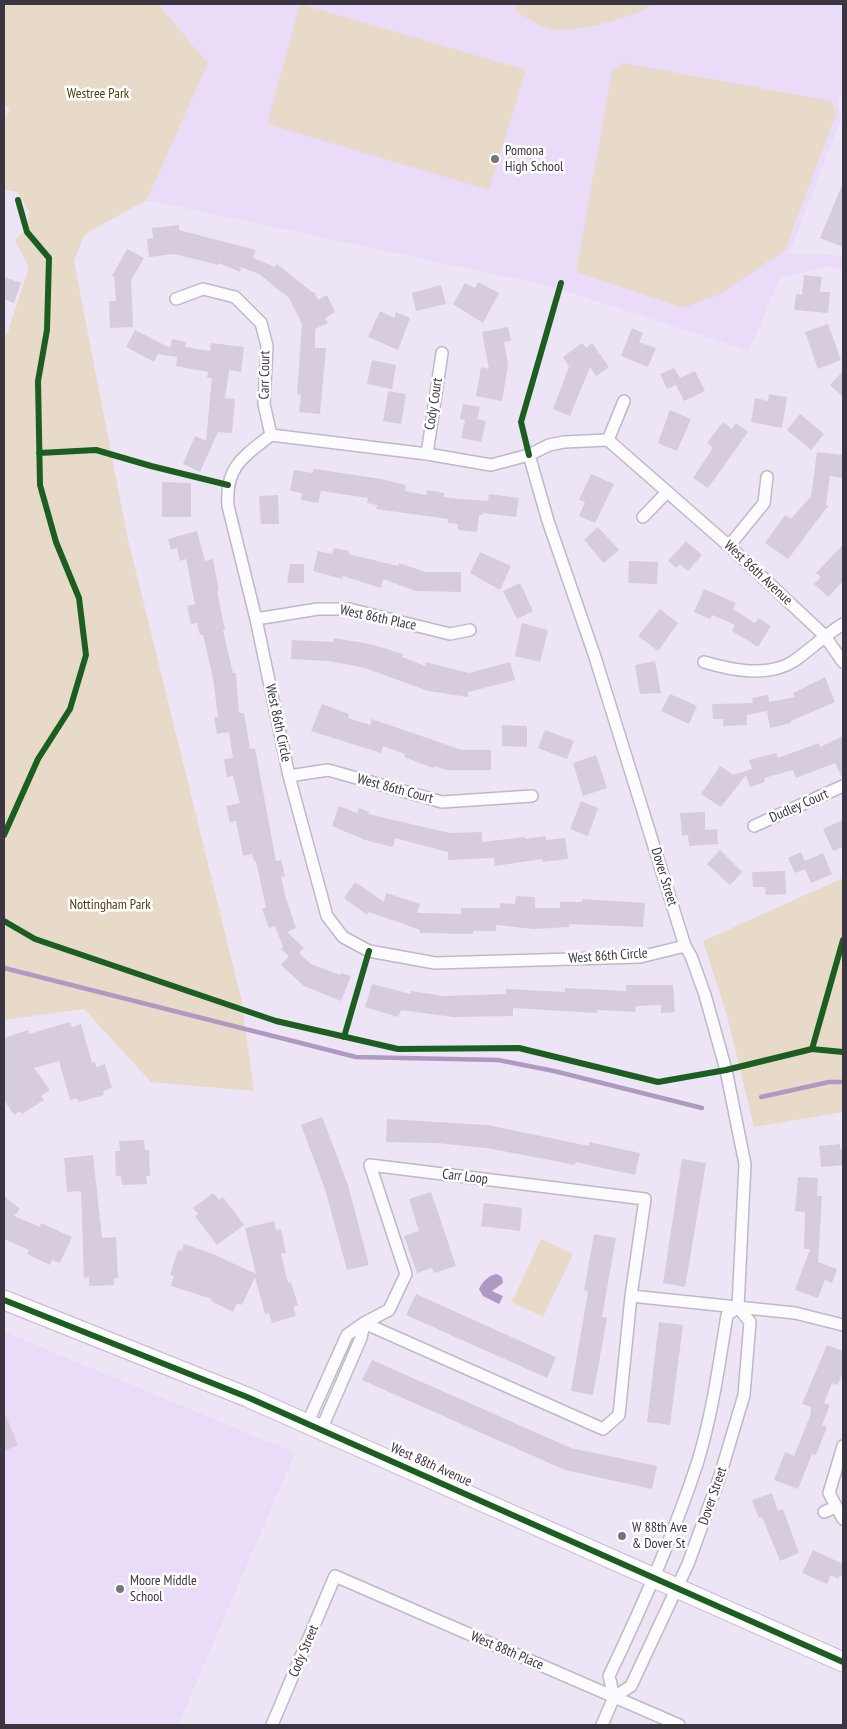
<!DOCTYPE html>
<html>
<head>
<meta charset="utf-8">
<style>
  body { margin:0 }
  #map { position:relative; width:847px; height:1729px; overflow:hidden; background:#ede4f6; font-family:"PT Sans Narrow",sans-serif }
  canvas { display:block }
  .frame { position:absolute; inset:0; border:5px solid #3b3441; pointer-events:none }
</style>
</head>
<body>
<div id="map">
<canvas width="847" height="1729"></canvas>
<div class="frame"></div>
</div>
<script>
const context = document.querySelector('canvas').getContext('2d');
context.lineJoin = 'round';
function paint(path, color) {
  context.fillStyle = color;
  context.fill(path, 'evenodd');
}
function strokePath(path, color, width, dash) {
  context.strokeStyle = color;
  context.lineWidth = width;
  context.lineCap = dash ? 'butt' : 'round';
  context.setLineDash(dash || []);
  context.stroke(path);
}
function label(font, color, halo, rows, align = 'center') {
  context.font = font + ' "PT Sans Narrow",sans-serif';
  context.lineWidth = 5;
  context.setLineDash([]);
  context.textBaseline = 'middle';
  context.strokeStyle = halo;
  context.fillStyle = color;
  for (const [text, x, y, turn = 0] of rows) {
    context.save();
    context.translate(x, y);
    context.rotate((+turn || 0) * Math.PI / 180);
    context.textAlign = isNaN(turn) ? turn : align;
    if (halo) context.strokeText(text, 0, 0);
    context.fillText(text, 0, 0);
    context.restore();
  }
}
paint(new Path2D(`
  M158,4h685v86l-5,12 3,17 -52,135h36l18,3v12l-18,-3 -45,12 -31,73 -199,-65 -403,-86 61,-137z
  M4,1332l291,121 -117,272h-174z`), '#eadbf9');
paint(new Path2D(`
  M4,4h154l50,59 -61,137 -62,34 -11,27 53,274 114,463 13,93 -103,-9 -67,-73 -80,11v-683l4,-5 21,-65 -14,-27 11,-11 4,-17 -13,-20 -13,-2v-72l6,-9 -6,-6z
  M300,4l226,66 -37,120 -222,-66z
  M518,4h135c-18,14 -81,30 -104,25 -11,-3 -24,-13 -34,-18z
  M623,63l208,38 5,13 -51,136 -65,44 -37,14 -107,-36 36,-201z
  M843,878v234l-89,15 -27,-111 -24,-75z
  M541,1239l32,15 -30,63 -31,-15z`), '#e8dac8');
paint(new Path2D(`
  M497,1274l5,3 1,6 -11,8 11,5 -4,8 -16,-8 -4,-7c2,-6 11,-15 18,-15z`), '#af99c2');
strokePath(new Path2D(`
  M4,968l352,89 142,3 56,11 148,37
  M761,1097l68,-15h14`), '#af99c2', 4.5);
paint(new Path2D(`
  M843,183v64l-23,-9z
  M179,225v5l77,20 -3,8 22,9 2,-3 35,28h2l4,8 9,-5 8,17 -10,6 3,5 -13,6v19h11l-6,66 -21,-2 2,-17 -4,-1 5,-70 -13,-26 -30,-24 -18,-7 -1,5 -21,-9 -1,2 -44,-11 -25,3 -2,-18 6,-1 -1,-10z
  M127,249l17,9 -13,22 2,47 -23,1 -1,-27h7l-2,-24 -2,-1z
  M804,275l18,2 -2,15h10l-2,21 -34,-3 2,-16 6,1z
  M4,277l17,6 -7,20 -10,-4z
  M478,282l21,11 -16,30 -30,-19 12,-21 10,5z
  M441,285l5,19 -30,7 -4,-18z
  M380,311l14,7 2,-6 14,6 -12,32 -30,-13z
  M828,324l13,36 -23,9 -13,-37z
  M508,327l3,14 -7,1 4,23 -6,36 -26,-5 5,-29 8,2 -7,-37z
  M632,328l11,5 -4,9 17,6 -8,19 -27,-11z
  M135,330l35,18 2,-9 14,3 -1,5 25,4 1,-8 33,4 -3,25 -12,-2 -4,28 10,1 -3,34 -14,-1 -18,40 -17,-8 12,-28 11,5 6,-63h-5l1,-6 -32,-6 1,-9 -19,-3 -4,8 -28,-15z
  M582,343l4,5 6,-5 17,24 -13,9 -6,-9 -20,49 -17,-7 16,-42 -6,-10z
  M372,360l24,5 -4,24 -25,-5z
  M674,368l6,10 15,-7 10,20 -21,10 -8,-16 -9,4 -7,-15z
  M843,371v26l-13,-12z
  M388,391l18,3 -5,30 -18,-3z
  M769,394l18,3 -5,31 -31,-6 4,-24 13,3z
  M463,404l17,3 -3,12 9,2 -5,21 -20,-4 4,-18 -5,-1z
  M670,410l21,9 -14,32 -19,-8z
  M800,414l24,20 -13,16 -24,-20z
  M723,422l9,7 4,-6 12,9 -40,56 -15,-10 20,-30 -6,-5z
  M817,452l26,3v23l-13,-2 -4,29 2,1 -40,53 -23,-16 20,-28 6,4 20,-23z
  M314,469l68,10 24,6 -1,6 21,4 1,-5 17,3v4l16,2 28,2 1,-7 30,4 -3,19 -33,-4v2h-4l-2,17 -19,-2v-6l-10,-1v-4l-72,-10 1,-4 -10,-2 1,-5 -47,-7 -3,12 -17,-3 1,-7 -12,-2 4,-21 19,3z
  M591,474l23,10 -19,39 -16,-7 6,-14 -6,-2z
  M162,482l29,1v34h-29z
  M278,495l1,29h-18l-2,-28z
  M598,527l21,23 -15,13 -20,-23z
  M197,531l8,30 8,-2 6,32h-2l8,39h-2l10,43h3l3,40h5l6,36 5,-1 21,113 5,-1 4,16 -4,1 4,18 11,33 -9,4 17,16 -5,5 12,11 29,11 1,-2 10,3 -10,25 -37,-15 -23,-21 8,-9 -8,-7 2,-2 -8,-21 -6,2 -7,-19 4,-1 -10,-47h-2l-2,-7 -9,2 -7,-35 -6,1 -4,-16 14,-3 -7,-27 -6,1 -3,-18 9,-1 -4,-26 -12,2 -3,-17h4l-5,-39 -10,-43h-3l-3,-12 -6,1 -4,-18 8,-2 -9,-45 -6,2 -3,-13 -6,2 -3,-11z
  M686,541l16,14 -14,16 -8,-7 -4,4 -8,-7z
  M843,545v36l-15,16 -14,-13 7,-7 -5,-4z
  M334,548l15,3 -1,3 50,12 1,-3 26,9h36v20l-45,-1 -33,-12 -2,9 -38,-12 -1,3 -29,-8 5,-20 14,3z
  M480,552l31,14 -11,24 -30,-17z
  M629,561l29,1 -1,22 -29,-1z
  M290,564h14v19h-17z
  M520,583l13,28 -16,8 -14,-28z
  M704,589l32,14 -3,6 22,14 3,-5 13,8 -13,21 -26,-16 3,-6 -23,-10 -2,4 -16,-7z
  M660,609l18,14 -20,28 -20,-15z
  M522,623l26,7 -8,32 -25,-6z
  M334,638l36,6 33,10 -1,3 23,9 1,-4 43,11 41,-11 5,18 -47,12v5l-40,-6 -63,-23 -36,-7 -38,-2 1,-19 41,2z
  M655,661l6,32 -21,1 -5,-29z
  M825,677l10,25 -44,19v2l-21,5 -3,-17 -20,4v10l-24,1v-7h-10l-1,-15 41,-1 -1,-5 16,-3 1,7 26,-5 -2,-4z
  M670,694l27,12 -8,18 -28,-13z
  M322,704l27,10 -1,4 22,7 2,-6 90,31h29v20h-44l-13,-4 -1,2 -29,-11 1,-3 -22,-8 -2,7 -70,-22z
  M502,725l25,1v21l-25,-1z
  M545,730l29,11 -7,18 -29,-11z
  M843,736v43l-8,-16 -39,15 -3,-8 -29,8 1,4 -15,5 -4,-12 -25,32 -20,-13 19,-28 13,9 19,-6 -3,-9 27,-7 2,5 41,-15 1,4z
  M596,755l11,33 -24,8 -10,-33z
  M581,801l17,7 -10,28 -18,-7z
  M339,806l18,7 2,-5 10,4 -1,2 82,19 32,-1v10l43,-5v2l21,-3v4l19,-2 3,21 -25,3 -1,-3 -47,7 -1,-8 -46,2v-8l-53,-14 -2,9 -28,-7 -33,-14z
  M705,812v18l12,-1 1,15 -29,2 -1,-11 -6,1 -2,-23z
  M843,820v27l-10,4 -10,-22z
  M720,850l22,22 -12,13 -23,-21z
  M801,852l4,9 18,-8 9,21 -21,9 -6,-14 -10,4 -7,-15z
  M785,871l1,23 -20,1 -1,-8h-12l-1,-15z
  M355,882l29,20 2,-9 34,11 -3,9 44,1v-6h39v-5l15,1 1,-8 19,1v11h25v-6h22v-3l63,4 -2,24 -74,-3v3l-35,2 -38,-4v6h-23v3l-53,-1v-3l-22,-8 -29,-10 -2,3 -23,-17z
  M372,984l39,10v-3l33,5 62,-2v-5l59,3v-4l61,3v-6h47l2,27 -14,1v-8l-25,1 -1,6 -38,-2v3l-84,-5v8l-60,1 -52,-7 -3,7 -33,-10z
  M70,1022l2,5 9,-3 11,39 3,-1 1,5 9,-3 7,24 -9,3 1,4 -25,7 -2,-4 -7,2 -11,-39 -25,7 16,22 -9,6 3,4 -22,14 -2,-3 -6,4 -10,-15v-62l24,-8 1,4z
  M322,1117l26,68 21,80 -22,5 -22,-81 -24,-64z
  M387,1119l100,6 102,21v-4l51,11 -5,22 -59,-13 -1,3 -88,-17 -51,-5 -50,-1z
  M144,1140l1,10h4l1,26h-4l1,8 -25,1 -1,-9h-5l-1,-25h5l-1,-10z
  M840,1144v5l3,-1v17l-22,2 -2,-21z
  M93,1155l9,83 14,-1 2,41h-4v7l-25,1v-9l-5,1 -3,-87 -14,1 -3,-34z
  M682,1159l24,4 -21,124 -22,-4z
  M798,1177l20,1 -1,18h5l-4,66 19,7 -5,14 -7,-3 -7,18 -23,-8 15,-41h-6l1,-37 -10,-1z
  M431,1192l25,74 -22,7 -2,-5 -15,5 -13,-37 15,-5 -10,-32z
  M213,1193l6,7 4,-3 21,28 -27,20 -22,-29 3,-2 -5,-6z
  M4,1196l16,13 -6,7 26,11 1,-4 31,14 -12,26 -8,-3 -2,5 -23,-11 2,-4 -25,-11z
  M484,1203l38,5 -2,23 -39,-5z
  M274,1221l2,9 5,-1 5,24 -5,1 7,29 3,-1 7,23 -5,2 3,9 -24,7 -3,-10 -4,1 -10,-37 -13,28 -5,-2 -4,9 -22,-11 1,-2 -41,-13 3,-10 -4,-1 8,-25 4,1 2,-7 29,10 43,20 -11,-46z
  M594,1234l22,4 -14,79 5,1 -14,77 -22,-4 17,-99 -4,-2z
  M416,1294l140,63 -9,21 -141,-63z
  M659,1322l24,3 -13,100 -23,-3z
  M827,1345l16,6v20l-5,14 -6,-2 -8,20 6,2 -8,20 5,2 -11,28 -4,-1 -14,35 -24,-9 11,-28 9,4 16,-40 1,-9 -9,-3z
  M372,1360l199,88 86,18 -5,23 -87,-19 -203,-90z
  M4,1412l14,33 -14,6z
  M772,1493l6,18 5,-2 16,44 -19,8 -18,-44 -3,1 -7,-18z
  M813,1550l30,14v13l-3,-2 -2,4 -7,-4 -4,9 -25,-11z`), '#d6ccde');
const minor = new Path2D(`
  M176,299l27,-10 32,8 26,26 6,23 -3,58 7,31
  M608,440l16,-39
  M427,454l15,-101
  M529,455l19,66 47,136 90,289 6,10 14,39 21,75 19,94 -7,143 12,15 -6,73 -25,84 -31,85 -57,122 -17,11
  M643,517l24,-25
  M729,546l35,-43 3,-26
  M256,619l62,-10h31l101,25 20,-4
  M704,662c27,8 64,16 90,-1 17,-12 31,-26 49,-37
  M289,776l39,-6 114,32 90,-6
  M754,826l89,-40
  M685,946l-45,11 -205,6 -66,-12 -26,-14 -16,-21 -38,-140 -33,-157 -28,-113c-3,-39 15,-49 43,-71l156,19 64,11 38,-10 20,-10 15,-3 44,-2 121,106 95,89 19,27
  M370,1165l275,34 -14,97 -12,119 -16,14 -239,-106 25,-13 17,-36z
  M631,1296l164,17 48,12
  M307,1424l40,-89 17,-12
  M321,1430l40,-92 3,-15
  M843,1446l-14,47 14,26
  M824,1512l12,-5
  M272,1725l63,-149 344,149
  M602,1725l12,-28 -5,-21c33,-69 64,-139 88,-212 15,-48 22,-99 30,-149l11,-8`);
const primary = new Path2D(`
  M4,1300l243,97 596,265`);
strokePath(minor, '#bfb8c6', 14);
strokePath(primary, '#bfb8c6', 21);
strokePath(minor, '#fcfbfe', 11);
strokePath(primary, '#fcfbfe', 19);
strokePath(new Path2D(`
  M39,453l57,-3 55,16 77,19
  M529,455l-8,-33 40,-139
  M4,835l34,-76 32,-50 16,-54 -7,-57 -23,-56 -16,-57 -2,-104 9,-51 2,-72 -22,-26 -9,-32
  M4,921l31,18 241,82 122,28 121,-1 139,34 68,-12 86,-21 31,3
  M344,1037l25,-86
  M812,1049l31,-109
  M4,1300l243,97 596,265`), '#1b5e20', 6);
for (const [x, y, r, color] of [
  [495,159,5,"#797280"],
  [622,1536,5,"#797280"],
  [120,1589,5,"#797280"]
]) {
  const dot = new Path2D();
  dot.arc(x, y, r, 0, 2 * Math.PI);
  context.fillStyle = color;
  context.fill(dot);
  strokePath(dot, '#fff', 2);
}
label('14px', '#4e3d0d', '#fff', [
  ["Westree Park",98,94],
  ["Nottingham Park",110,905]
]);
label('14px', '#3b3441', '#fff', [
  ["Pomona",505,151],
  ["High School",505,167],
  ["W 88th Ave",632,1528],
  ["& Dover St",632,1544],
  ["Moore Middle",130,1581],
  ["School",130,1597]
], 'left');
label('14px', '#3b3441', '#fff', [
  ["Carr Court",265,375,-89],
  ["Cody Court",434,404,-81],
  ["West 86th Avenue",758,573,43],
  ["West 86th Place",378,618,12],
  ["West 86th Circle",278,723,78],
  ["West 86th Court",395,789,15],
  ["Dudley Court",799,806,-24],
  ["Dover Street",664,877,73],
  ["West 86th Circle",608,956,-4],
  ["Carr Loop",465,1177,7],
  ["West 88th Avenue",431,1465,24],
  ["Dover Street",713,1496,-71],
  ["Cody Street",304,1651,-67],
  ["West 88th Place",507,1651,23]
]);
</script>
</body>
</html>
